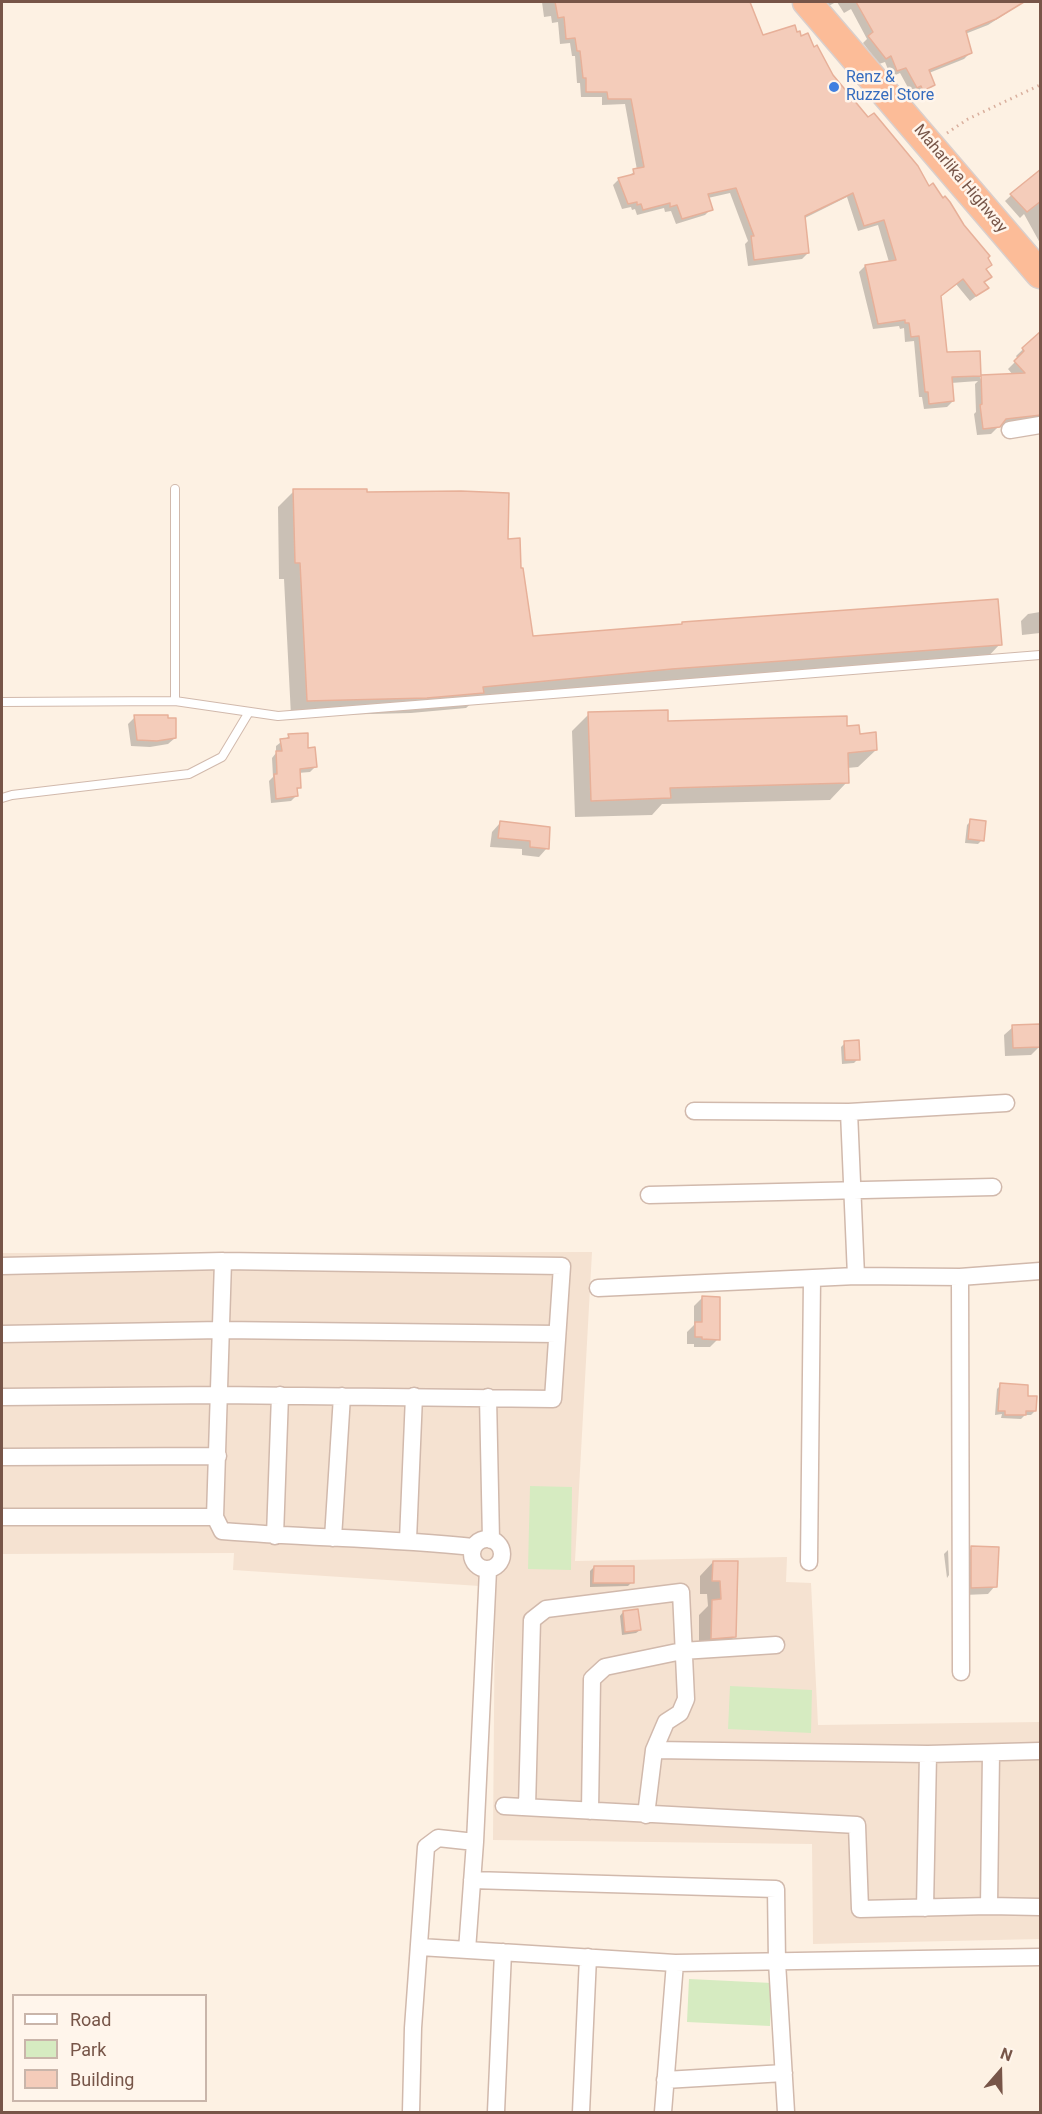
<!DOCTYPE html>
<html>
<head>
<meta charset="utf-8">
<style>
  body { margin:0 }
  #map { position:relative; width:1042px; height:2114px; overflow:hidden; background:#fdf1e3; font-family:Roboto,sans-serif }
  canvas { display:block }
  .frame { position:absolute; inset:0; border:3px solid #775548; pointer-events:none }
  .legend { position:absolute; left:12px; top:1994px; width:195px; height:108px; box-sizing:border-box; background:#fff5eb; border:2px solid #c9b5aa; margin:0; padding:8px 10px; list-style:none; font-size:18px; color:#775548 }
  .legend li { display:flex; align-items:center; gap:12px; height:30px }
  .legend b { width:30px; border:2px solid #c9b5aa }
  .north { position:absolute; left:970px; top:2042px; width:60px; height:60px; -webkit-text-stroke:4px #fff5eb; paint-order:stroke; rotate:20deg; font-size:16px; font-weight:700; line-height:24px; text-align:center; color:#775548 }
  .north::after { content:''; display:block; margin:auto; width:21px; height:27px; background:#775548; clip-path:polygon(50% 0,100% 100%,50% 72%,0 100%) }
</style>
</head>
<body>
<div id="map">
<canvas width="1042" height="2114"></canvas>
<div class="frame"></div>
<ul class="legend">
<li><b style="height:8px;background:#fff"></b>Road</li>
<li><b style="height:16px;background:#d6ebc1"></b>Park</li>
<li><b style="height:16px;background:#f4ccba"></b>Building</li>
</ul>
<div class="north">N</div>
</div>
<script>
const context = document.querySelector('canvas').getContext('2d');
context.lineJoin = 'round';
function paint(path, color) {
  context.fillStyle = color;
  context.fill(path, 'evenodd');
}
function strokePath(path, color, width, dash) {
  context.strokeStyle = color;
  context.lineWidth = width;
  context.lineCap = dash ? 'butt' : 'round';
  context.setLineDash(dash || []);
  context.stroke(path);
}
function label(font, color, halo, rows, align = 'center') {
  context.font = font + ' Roboto,sans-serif';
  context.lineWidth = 5;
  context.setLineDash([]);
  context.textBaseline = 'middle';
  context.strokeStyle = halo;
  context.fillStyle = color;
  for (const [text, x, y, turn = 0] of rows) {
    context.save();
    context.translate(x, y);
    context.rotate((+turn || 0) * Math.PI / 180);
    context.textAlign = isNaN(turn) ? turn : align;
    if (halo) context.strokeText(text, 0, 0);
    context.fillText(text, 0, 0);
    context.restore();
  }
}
paint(new Path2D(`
  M592,1252l-17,309 212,-4 -1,25 25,1 7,142 222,-3v217l-227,5 -1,-100 -319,-4 2,-253 -262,-17 1,-17 -232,1v-301z`), '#f5e2d1');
paint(new Path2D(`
  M530,1486l42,1 -1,83 -43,-1z
  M730,1686l82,4 -1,43 -83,-4z
  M689,1979l83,4 -2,43 -83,-4z`), '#d6ebc1');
paint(new Path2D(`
  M542,2h210l-3,1 13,34 34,-3 194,243 -7,6 4,5 -17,13 -14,-17 -16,13 6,57 33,-2 1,27 2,-2 31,-2 -5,-6 10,-10 -2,-3 24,-23v92l-10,-4 -30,4 -9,9 -14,1 -3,-21 2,-2 -1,-28 3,-3 -27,2 2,18 -6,6 -23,2 -2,-12h-3l-5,-56 -9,1 -1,-14 -4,1 -1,-3 -26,3 -14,-57 6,-6 24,-4 -11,-37 -20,6 -11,-34 -44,22 5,34 -6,6 -54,7 -3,-22 3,-3 -18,-48 -22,5 3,11 -6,6 -29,9 -5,-13 -6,1 -1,-4 -27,7 -2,-6 -3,1 -1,-3 -9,2 -9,-24 6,-6 9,-3 9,-6 -12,-66 -23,1v-8h-21l-1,-14h-3l-2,-27h-3l-2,-13 -10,1 -2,-22 -6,1 -1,-7 -7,1z
  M817,2h19l-13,7z
  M837,2h187l-36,23 -23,9 5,19 -6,6 -35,14 5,11 -7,7 -10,5 -3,-5 -3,2 -11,-20 -9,4 -6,-15 -6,2 -16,-21 4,-4 -16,-30 -7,4z
  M1040,169v74l-16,-29 -4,4 -15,-17z
  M294,491l72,3 141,46 13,29 12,68 468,7 -15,16 -512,42 -7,6 -55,5 -120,3 -7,-137h-5l-1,-72z
  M1040,612v24v-3l-18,2 -1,-14 7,-7z
  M589,714l78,9 178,5 31,22 -18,17 -11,1v14l-17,18 -168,4 -10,11 -77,2 -3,-86z
  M135,717l40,21 -7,6 -18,3 -19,-1 -3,-22z
  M289,736l18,14 8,17 -5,5 -12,1 2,14 -4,4 1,4 -6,6 -20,2 -2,-22 4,-4 -1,-19 4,-5v-7z
  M971,821l11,19 -4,4 -13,-1 2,-18z
  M500,823l47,25 -8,9 -17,-2v-6l-32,-2 2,-15z
  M1013,1027l27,19 -9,9 -26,1 -1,-21z
  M845,1043l13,16 -4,4 -12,1 -1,-17z
  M702,1298l16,41 -8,8h-16v-3h-7v-12l7,-7v-19z
  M1001,1385l25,12 9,14 -4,4h-6l-4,4 -20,-1 1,-4 -7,1 2,-26z
  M972,1548l23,38 -7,8 -24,1v-39z
  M948,1550l1,25 -2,3 -3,-24z
  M713,1562l23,1 -1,73 -13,14 -23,1v-36l9,-9 -1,-12h-7v-18z
  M594,1567l38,15 -4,4 -38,1v-16z
  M623,1612l17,18 -4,3 -14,2 -2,-19z`), '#0003');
const building = new Path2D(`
  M555,2h195l13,33 32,-10 2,7 3,-1 1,5 7,-3 6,14 3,-2 16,30 35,42 6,-4 44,53 11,20 4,-3 10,15 2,-2 5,6 14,23 26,31 -2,2 4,7 -6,4 6,8 -8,5 5,6 -13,8 -13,-17 -22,17 6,56 33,-1 1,25 -29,1 2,24 -25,3 -1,-12h-3l-6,-56 -8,1 -2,-14h-4v-3l-27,4 -13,-59 31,-5 -12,-40 -20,6 -11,-33 -48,23 4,37 -55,7 -3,-24h3l-18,-48 -28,6 5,16 -31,9 -5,-14 -7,2v-4l-27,7 -2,-6 -4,1v-3l-9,2 -10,-26 16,-4 -1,-5 11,-2 -13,-68h-23l-1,-7h-21v-14h-3l-3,-27h-3l-2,-13 -9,1 -2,-22 -6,1z
  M856,2h168l-28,17 -30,12 6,22 -43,17 6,15 -12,6 -2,-5 -4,2 -11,-20 -9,3 -6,-15 -5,3 -18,-23 5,-4z
  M1041,169v32l-14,11 -17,-18z
  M1041,331v84l-35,4 -6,8 -17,2 -3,-24 2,-1 -1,-29 44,-2 -11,-12 10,-10 -2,-3z
  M293,489h74v3l94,-1 48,2 -1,46 12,-1 1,30h2l10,68 149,-12v-2l316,-23 4,46 -330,24 -189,18 1,6 -57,5 -120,3 -7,-138h-5z
  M668,710v11l179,-5v10l12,-1 1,9 16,-2 1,18 -29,3 1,30 -179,5 1,10 -80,3 -3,-89z
  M134,715h34v3h8v20l-19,3 -20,-1z
  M308,733v15l7,-1 2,20 -17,2 1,19h-4l1,8 -22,3 -2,-25h3l-1,-23h6l-2,-12 9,-1 -1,-4z
  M970,819l16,2 -2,20 -16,-2z
  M500,821l50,6 -1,22 -19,-2v-6l-32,-3z
  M1040,1024l1,23 -28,1 -1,-23z
  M859,1040l1,20h-15l-1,-19z
  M702,1296l18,1v43l-18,-1v-2h-7v-15h7z
  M1000,1383l28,2v11h9l-1,15h-10v4h-21v-4h-7z
  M971,1546l28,1 -2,40 -26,1z
  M713,1561h25l-2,76 -25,2 1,-39 9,-1 -1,-18h-8z
  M594,1566h40v17h-41z
  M638,1609l3,21 -16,2 -2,-21z`);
paint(building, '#f4ccba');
strokePath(building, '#e7b099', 1.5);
const service = new Path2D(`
  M175,489v212l103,15 762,-61
  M2,702l173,-1
  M2,798l10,-3 177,-21 33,-17 27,-45`);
const minor = new Path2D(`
  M1010,430l30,-5
  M694,1111l155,1 157,-9
  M849,1112l7,164
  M649,1195l344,-8
  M223,1261l-8,256 7,14c83,7 167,7 251,16
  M2,1266l221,-5 339,5 -9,133 -335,-4 -216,2
  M960,1277l1,395
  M598,1288l258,-12 104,1 80,-6
  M2,1334l219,-4 336,4
  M488,1397l3,143
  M2,1457l216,-1
  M2,1517h213
  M275,1536l5,-141
  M333,1538l9,-142
  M472 1554a15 15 0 1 1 30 0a15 15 0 1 1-30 0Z
  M408,1540l6,-144
  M809,1562l3,-283
  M654,1750l274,4 112,-3
  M504,1806l353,19 3,84 129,-3 51,1
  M527,1807l5,-187 14,-11 135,-17 5,107 -6,14 -14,9 -12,28 -8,65
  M590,1811l2,-132 13,-12 77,-16 94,-6
  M472,1880l304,9 1,73 9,150
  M989,1906l2,-153
  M925,1908l3,-154
  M420,1947l255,16 365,-6
  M467,1950l8,-108 13,-272
  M665,2080l119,-7
  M411,2112l2,-84 13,-181 12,-9 37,4
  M496,2112l7,-160
  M581,2112l7,-155
  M663,2112l12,-149`);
const trunk = new Path2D(`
  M807,2l233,272`);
strokePath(service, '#d1b9ac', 10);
strokePath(minor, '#d1b9ac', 19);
strokePath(trunk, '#d9cfcc', 31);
strokePath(new Path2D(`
  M947,133l21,-14 72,-34`), '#d9af9d', 3, [1.5, 4.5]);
strokePath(service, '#fff', 8);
strokePath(minor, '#fff', 16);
strokePath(trunk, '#fcbc98', 28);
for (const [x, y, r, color] of [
  [834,87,6,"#3f7fe0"]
]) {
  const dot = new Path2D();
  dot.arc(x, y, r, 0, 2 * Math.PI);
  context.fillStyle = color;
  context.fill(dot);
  strokePath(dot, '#fff5eb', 2);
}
label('16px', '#366cbe', '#fff5eb', [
  ["Renz &",846,78],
  ["Ruzzel Store",846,96]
], 'left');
label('16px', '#775548', '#fff5eb', [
  ["Maharlika Highway",960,179,50]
]);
</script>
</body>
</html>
